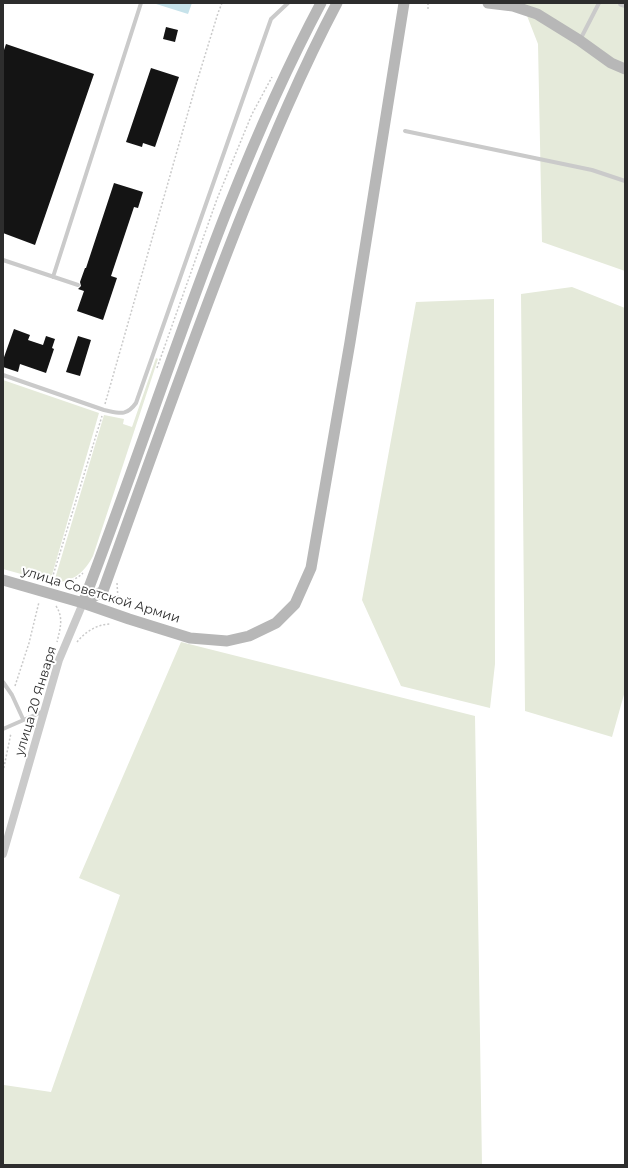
<!DOCTYPE html>
<html>
<head>
<meta charset="utf-8">
<style>
  body { margin:0 }
  #map { position:relative; width:628px; height:1168px; overflow:hidden; background:#fff; font-family:Montserrat,sans-serif }
  canvas { display:block }
  .frame { position:absolute; inset:0; border:4px solid #2d2d2d; pointer-events:none }
</style>
</head>
<body>
<div id="map">
<canvas width="628" height="1168"></canvas>
<div class="frame"></div>
</div>
<script>
const context = document.querySelector('canvas').getContext('2d');
context.lineJoin = 'round';
function paint(path, color) {
  context.fillStyle = color;
  context.fill(path, 'evenodd');
}
function strokePath(path, color, width, dash) {
  context.strokeStyle = color;
  context.lineWidth = width;
  context.lineCap = dash ? 'butt' : 'round';
  context.setLineDash(dash || []);
  context.stroke(path);
}
function label(font, color, halo, rows, align = 'center') {
  context.font = font + ' Montserrat,sans-serif';
  context.lineWidth = 4;
  context.setLineDash([]);
  context.textBaseline = 'middle';
  context.strokeStyle = halo;
  context.fillStyle = color;
  for (const [text, x, y, turn = 0] of rows) {
    context.save();
    context.translate(x, y);
    context.rotate((+turn || 0) * Math.PI / 180);
    context.textAlign = isNaN(turn) ? turn : align;
    if (halo) context.strokeText(text, 0, 0);
    context.fillText(text, 0, 0);
    context.restore();
  }
}
paint(new Path2D(`
  M522,3h103v268l-83,-29 -4,-198z
  M572,287l53,21v383l-13,46 -87,-26 -4,-417z
  M494,299l1,365 -5,44 -89,-22 -39,-86 54,-298z
  M156,358l2,1 -65,197c-8,16 -21,27 -39,26l50,-167 20,4 -1,5 9,3z
  M3,380l96,33 -49,169 -47,-13z
  M181,642l294,74 7,449h-479l1,-80 47,7 69,-197 -41,-17z`), '#e5eada');
paint(new Path2D(`
  M153,3h39l-4,11z`), '#c6e2ea');
paint(new Path2D(`
  M166,27l12,3 -3,12 -12,-3z
  M6,44l88,30 -59,171 -32,-12v-180z
  M151,68l28,9 -24,70 -12,-4 -1,4 -16,-5z
  M114,183l29,9 -5,16 -4,-1 -23,69 6,2 -14,42 -26,-9 7,-20 -6,-2 3,-3 -1,-4 5,-14h1z
  M14,329l16,6 -2,5 15,5 3,-9 9,3 -3,9 2,1 -8,24 -26,-9 -2,8 -15,-5v-7z
  M78,336l13,4 -11,36 -14,-4z`), '#141414');
strokePath(new Path2D(`
  M428,3v6
  M157,368l60,-169 35,-85 20,-37
  M105,404l90,-316 23,-75 4,-10
  M51,582l51,-166
  M52,583c11,1 23,-2 31,-10
  M117,583l1,16 6,8
  M56,606c8,12 4,23 1,36
  M77,642c8,-10 20,-18 34,-18
  M15,686l14,-43 10,-41
  M3,772l8,-39`), '#cacaca', 1.5, [2, 2]);
strokePath(new Path2D(`
  M580,40l19,-37
  M405,131l187,39 33,11
  M3,260l75,25
  M53,277l88,-274
  M3,375l101,35c15,3 22,7 32,-7l135,-384 17,-16
  M3,682l9,13 11,24
  M3,729l41,-18`), '#cacaca', 4);
strokePath(new Path2D(`
  M622,3l3,1
  M3,854l56,-194 24,-57`), '#cacaca', 8);
strokePath(new Path2D(`
  M488,3l25,3 24,8 42,26 32,23 14,6
  M3,580l80,23 46,16 61,19 37,3 22,-5 27,-13 19,-19 16,-36 39,-226 54,-339
  M83,603l20,-12c46,-127 90,-254 140,-379 29,-71 58,-141 94,-209
  M83,603c78,-201 137,-410 238,-600`), '#b7b7b7', 11);
label('13px', '#2d2d2d', '#fff', [
  ["улица Советской Армии",101,595,17],
  ["улица 20 Января",36,701,-73]
]);
</script>
</body>
</html>
